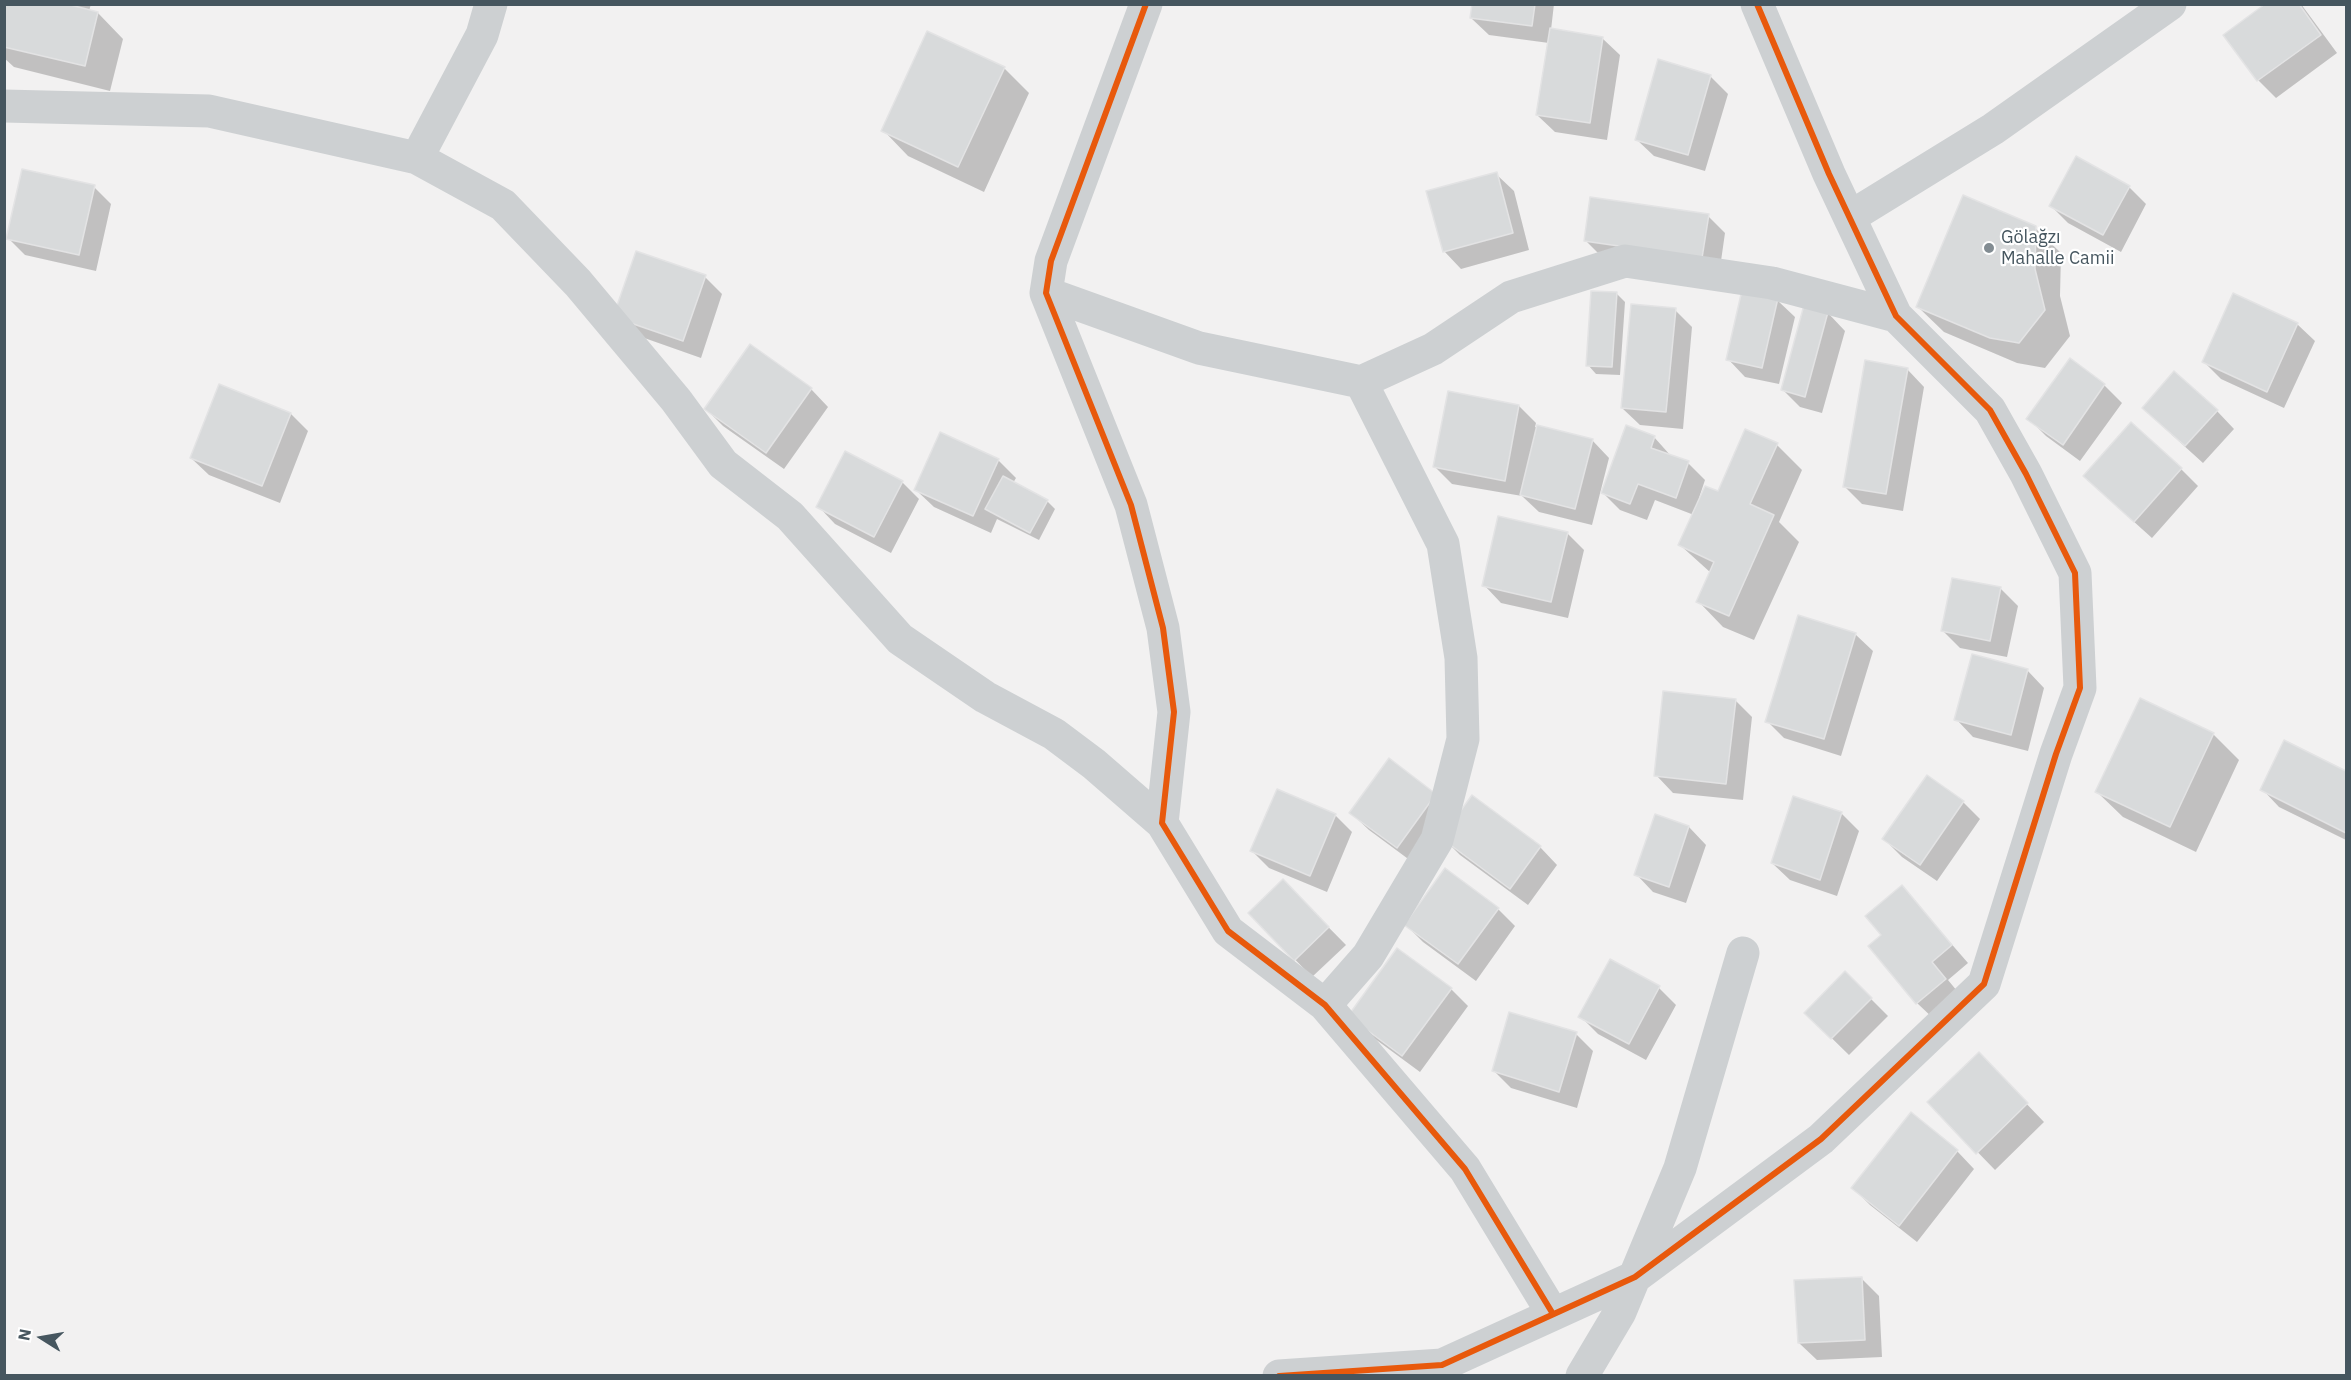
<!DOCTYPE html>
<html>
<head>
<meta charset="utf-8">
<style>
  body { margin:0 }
  #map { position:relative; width:2351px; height:1380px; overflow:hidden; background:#f2f1f1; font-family:"IBM Plex Sans",sans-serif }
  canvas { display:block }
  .frame { position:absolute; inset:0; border:6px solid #46565f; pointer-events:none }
  .north { position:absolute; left:12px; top:1308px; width:60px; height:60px; -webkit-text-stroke:4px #fff; paint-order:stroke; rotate:281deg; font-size:16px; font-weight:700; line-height:24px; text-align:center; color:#46565f }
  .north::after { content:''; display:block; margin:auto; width:21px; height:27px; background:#46565f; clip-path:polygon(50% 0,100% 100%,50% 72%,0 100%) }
</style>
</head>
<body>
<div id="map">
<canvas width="2351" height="1380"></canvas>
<div class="frame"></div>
<div class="north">N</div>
</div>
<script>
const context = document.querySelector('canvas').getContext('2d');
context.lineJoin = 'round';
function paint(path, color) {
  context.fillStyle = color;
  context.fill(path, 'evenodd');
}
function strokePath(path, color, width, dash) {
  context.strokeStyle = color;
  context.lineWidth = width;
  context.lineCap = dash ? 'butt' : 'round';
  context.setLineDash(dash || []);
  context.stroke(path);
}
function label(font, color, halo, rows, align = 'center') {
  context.font = font + ' "IBM Plex Sans",sans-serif';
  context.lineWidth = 4.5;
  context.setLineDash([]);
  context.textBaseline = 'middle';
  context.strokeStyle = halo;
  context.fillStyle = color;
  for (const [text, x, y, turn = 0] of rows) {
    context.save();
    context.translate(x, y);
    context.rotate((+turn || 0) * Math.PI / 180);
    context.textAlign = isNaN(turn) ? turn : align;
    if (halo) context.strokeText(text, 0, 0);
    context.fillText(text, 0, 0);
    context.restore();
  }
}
paint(new Path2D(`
  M4,4h87l-2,7 9,2 25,26 -13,52 -96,-24 -10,-9z
  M1473,4h81l-3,26 51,8 18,17 -13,85 -52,-8 -18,-17 12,-72 -60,-8 -18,-17z
  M2268,4h33l36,49 -61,45 -18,-18 -33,-45z
  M1004,68l25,25 -45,99 -76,-36 -25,-26z
  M1710,76l18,18 -23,77 -51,-15 -18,-17z
  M1496,174l18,17 15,59 -68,19 -17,-18z
  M94,187l17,17 -15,67 -71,-16 -17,-17z
  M2129,187l17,17 -25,48 -53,-29 -17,-17z
  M1708,216l17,17 -6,42 -116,-17 -18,-18z
  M2035,228l26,25 -1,43 10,40 -25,32 -28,-5 -73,-31 -26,-25z
  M705,277l17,17 -21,64 -68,-24 -18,-17z
  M1617,294l8,8 -5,73 -24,-1 -8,-9z
  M1777,300l18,17 -16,67 -34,-7 -17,-18z
  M1675,310l17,17 -9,102 -43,-4 -18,-17z
  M1828,313l17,18 -23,82 -22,-6 -18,-18z
  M2297,324l18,17 -31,67 -63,-29 -17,-17z
  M2070,361l34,24 18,18 -42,58 -34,-25 -18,-18z
  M1907,369l17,18 -21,124 -41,-7 -17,-17z
  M811,389l17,18 -44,62 -61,-43 -17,-17z
  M1519,406l17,17 -1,4 57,13 17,18 -17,67 -53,-13 -17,-16 -70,-12 -18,-18z
  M2217,411l17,18 -31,34 -42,-38z
  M291,414l17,17 -28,72 -71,-28 -18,-17z
  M941,434l57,26 18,18 -3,5 34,18 8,8 -16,31 -42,-21 -6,14 -57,-26 -18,-17z
  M1654,437l17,19 17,7 17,17 -6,18 2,1 17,-6 59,-48 25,25 -23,52 20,20 -45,98 -31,-13 -25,-26 13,-28 -31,-28 14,-30 -39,-15 -8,20 -27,-10 -17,-17z
  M2181,469l17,17 -46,52 -50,-45z
  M902,482l17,17 -28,54 -56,-29 -17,-18z
  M1567,533l17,17 -16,68 -67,-15 -17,-18z
  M2000,588l18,18 -11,51 -47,-9 -17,-17z
  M1855,634l18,17 -32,105 -57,-18 -17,-17z
  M2027,670l17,18 -16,63 -55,-14 -17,-18z
  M1735,700l17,17 -9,83 -70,-7 -17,-18z
  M2213,734l26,26 -43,92 -73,-35 -26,-25z
  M2285,742l61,30v68l-67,-33 -17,-18z
  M1435,795l-20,69 -46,-34 -18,-17z
  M1963,802l17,17 -43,62 -35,-24 -18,-18z
  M1841,813l18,18 -22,65 -47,-16 -18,-17z
  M1335,815l17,17 -25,60 -58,-24 -18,-18z
  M1656,816l33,11 17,18 -20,58 -33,-11 -17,-18z
  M1443,838l97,9 17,18 -29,40 -68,-50z
  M1283,881l63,64 -34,32 -62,-64z
  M1902,887l66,76 -20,17 14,17 -27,23 -18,-17 -33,-67z
  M1498,909l17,17 -39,55 -53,-39 -17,-17z
  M1845,973l43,43 -39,39 -43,-42z
  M1659,988l17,17 -30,55 -48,-26 -18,-18z
  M1451,989l17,17 -48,66 -53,-39z
  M1576,1034l17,17 -16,57 -66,-20 -17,-17z
  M1996,1072l48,50 -49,48 -66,-68z
  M1957,1151l17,18 -57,73 -47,-37 -17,-17z
  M1862,1279l17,17 3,61 -65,3 -18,-17z`), '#0003');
const building = new Path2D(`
  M4,4h63l31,8 -13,54 -81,-19z
  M1472,4h63l-3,22 -62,-8z
  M2265,4h34l22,31 -64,46 -34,-46z
  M1550,28l53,9 -13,86 -54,-8z
  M927,31l78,36 -47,100 -77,-36z
  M1658,59l53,16 -23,80 -53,-15z
  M2076,156l54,30 -27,49 -54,-29z
  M22,169l73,16 -16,70 -73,-16z
  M1497,172l16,61 -70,19 -17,-61z
  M1963,195l73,31 -1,43 10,41 -26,33 -29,-5 -74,-31z
  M1590,197l119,17 -7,44 -118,-17z
  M636,251l70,24 -23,66 -70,-24z
  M1742,290l36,8 -16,70 -36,-8z
  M1591,291l26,1 -5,75 -26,-1z
  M2233,293l65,30 -31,69 -65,-30z
  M1631,304l45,4 -10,104 -45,-4z
  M1804,305l24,7 -23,85 -24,-7z
  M750,344l62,44 -46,65 -62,-44z
  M2070,358l35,26 -42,61 -37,-26z
  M1865,360l43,8 -22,126 -43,-7z
  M2174,371l44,39 -33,36 -43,-38z
  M219,384l72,29 -29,73 -72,-28z
  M1448,391l71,14 -14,76 -72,-14z
  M2131,422l51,46 -48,54 -51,-46z
  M1537,425l56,14 -18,70 -55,-14z
  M1626,425l29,11 -4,12 38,13 -13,37 -38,-14 -8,20 -29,-11z
  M1745,429l33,14 -28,61 24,11 -45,101 -33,-14 18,-40 -36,-17 27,-59 13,5z
  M940,432l59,27 -26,57 -59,-26z
  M845,451l58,30 -29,56 -58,-30z
  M1003,476l45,24 -18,33 -45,-24z
  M1498,516l70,16 -17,70 -69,-16z
  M1952,578l49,9 -11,54 -49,-10z
  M1798,615l58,18 -32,106 -59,-17z
  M1972,654l56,15 -17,66 -57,-15z
  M1663,691l73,8 -10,85 -72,-8z
  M2140,698l74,35 -44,94 -75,-35z
  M2284,740l62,31v62l-86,-43z
  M1389,758l47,36 -39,54 -48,-35z
  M1927,775l37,26 -44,64 -38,-26z
  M1277,789l59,25 -26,62 -60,-25z
  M1472,795l69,51 -31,43 -69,-51z
  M1793,796l49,16 -22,68 -49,-17z
  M1655,814l34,12 -20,61 -35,-12z
  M1445,868l54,40 -41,56 -54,-39z
  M1283,879l46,48 -35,34 -46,-48z
  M1902,885l50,60 -20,17 14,17 -30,25 -48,-58 13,-11 -16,-19z
  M1397,948l55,40 -50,68 -54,-40z
  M1610,959l50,27 -31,58 -51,-27z
  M1845,971l27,27 -41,41 -27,-26z
  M1509,1012l68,20 -18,60 -67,-21z
  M1979,1052l49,51 -52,51 -49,-52z
  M1911,1112l47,38 -59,76 -48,-38z
  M1862,1277l3,63 -67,3 -4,-63z`);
paint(building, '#d8dadb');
strokePath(building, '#e3e3e4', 1.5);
strokePath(new Path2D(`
  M1146,4l-95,257 -5,32 85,212 32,123 11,84 -12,111 66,108 97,74 140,164 88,145
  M4,106l205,5 208,47 86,47 75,78 98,117 47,64 67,52 110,123 85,58 69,37 40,30 68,59
  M417,158l65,-123 9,-31
  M1850,217l143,-88 177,-125
  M1046,293l153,55 162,34 72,-33 78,-52 114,-36 147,22 124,33
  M1325,1005l43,-49 69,-116 26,-101 -2,-81 -18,-114 -82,-162
  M1279,1376l163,-11 193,-88 186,-138 163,-155 72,-230 24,-66 -5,-115 -49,-99 -36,-64 -94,-94 -67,-142 -72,-170
  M1582,1376l38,-64 60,-144 63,-215`), '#cdd0d2', 33);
strokePath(new Path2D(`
  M1146,4l-95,257 -5,32 85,212 32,123 11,84 -12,111 66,108 97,74 140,164 88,145
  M1279,1376l163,-11 193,-88 186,-138 163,-155 72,-230 24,-66 -5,-115 -49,-99 -36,-64 -94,-94 -67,-142 -72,-170`), '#e8590c', 6);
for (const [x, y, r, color] of [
  [1989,248,6,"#828c92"]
]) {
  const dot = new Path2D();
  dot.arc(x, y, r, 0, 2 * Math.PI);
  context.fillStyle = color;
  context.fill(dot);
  strokePath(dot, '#fff', 2);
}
label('18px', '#46565f', '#fff', [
  ["Gölağzı",2001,238],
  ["Mahalle Camii",2001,259]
], 'left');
</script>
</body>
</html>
